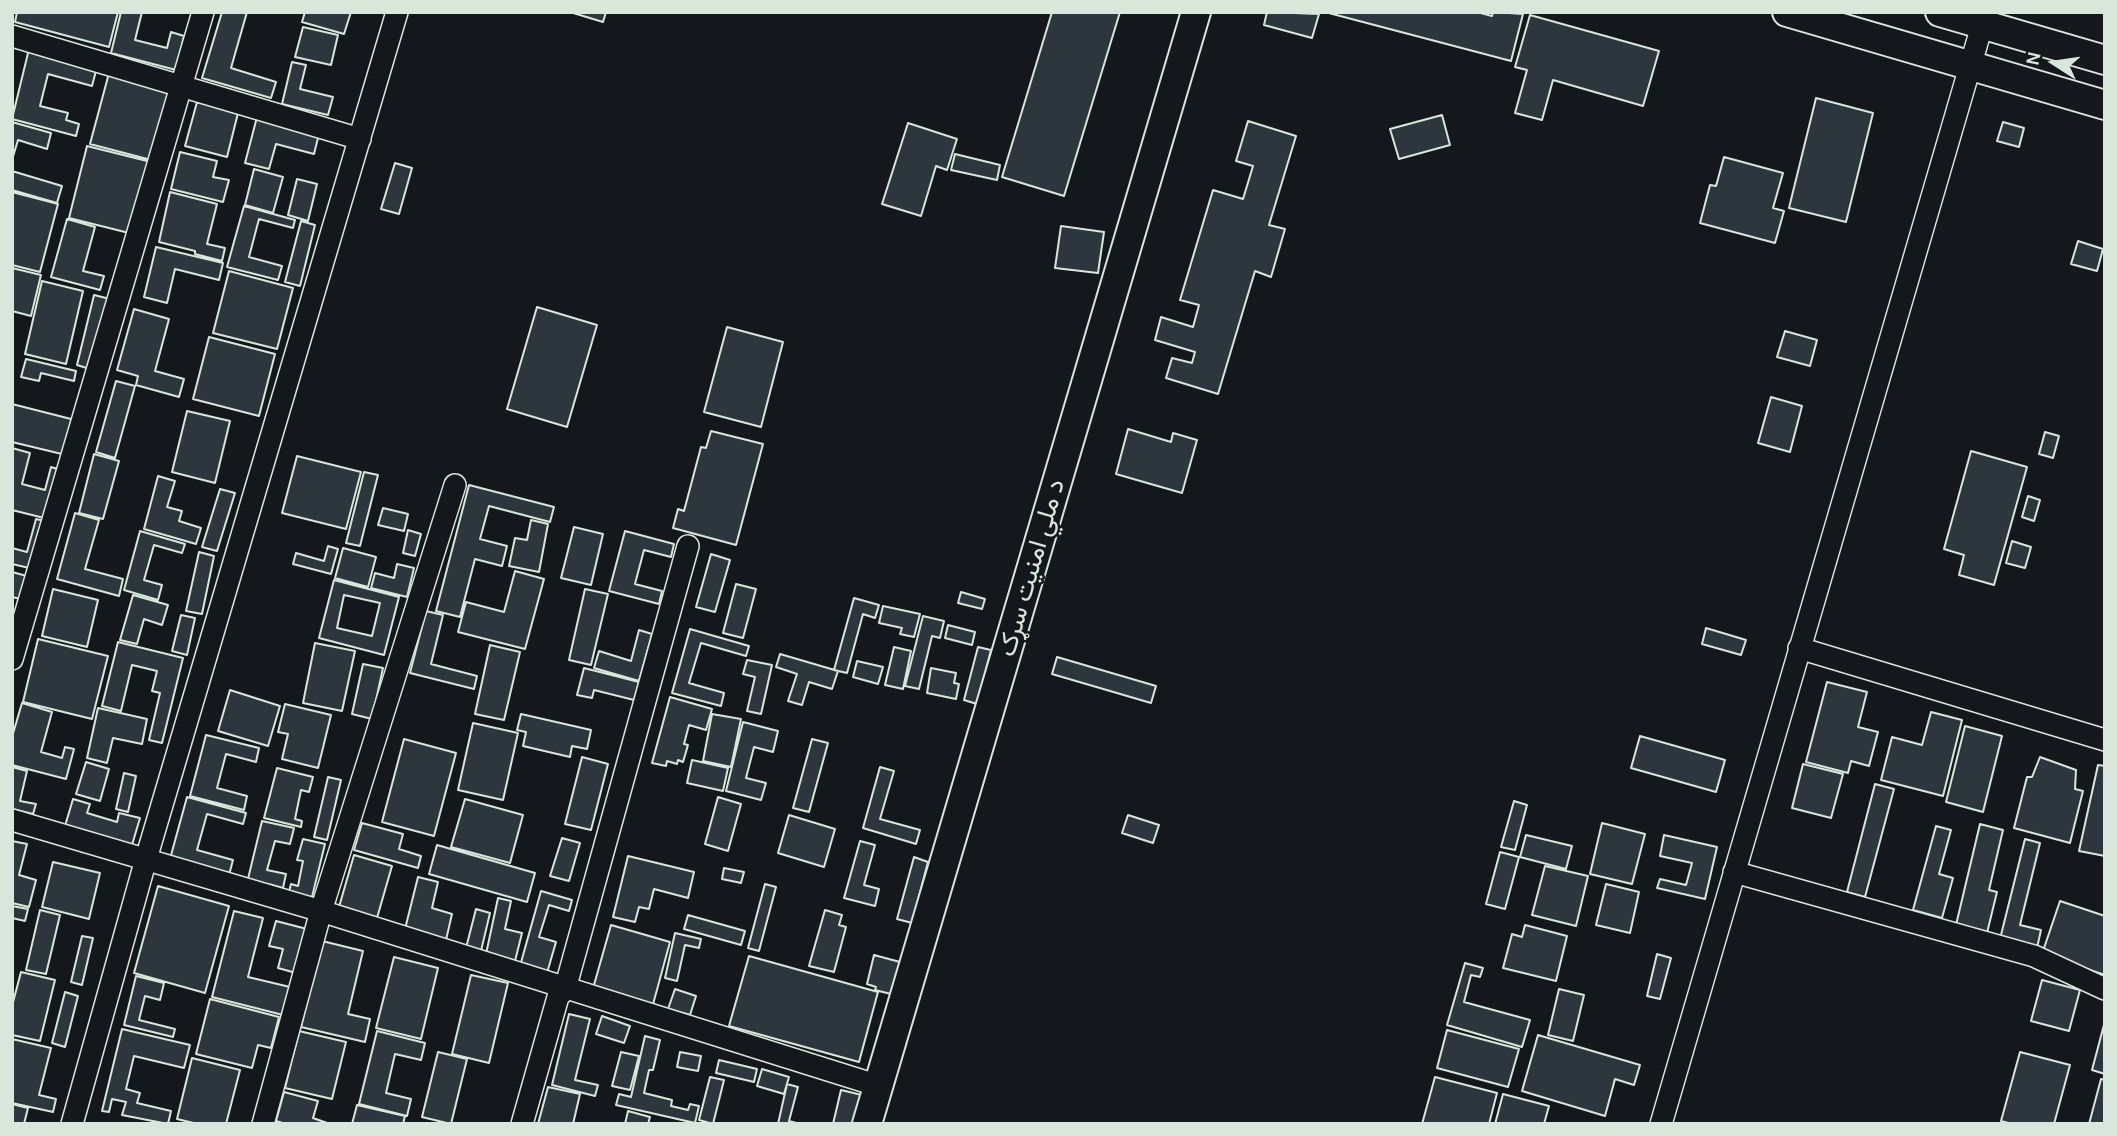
<!DOCTYPE html>
<html>
<head>
<meta charset="utf-8">
<style>
  body { margin:0 }
  #map { position:relative; width:2117px; height:1136px; overflow:hidden; background:#14181c; font-family:Karla,sans-serif }
  canvas { display:block }
  .frame { position:absolute; inset:0; border:14px solid #d8e6dc; pointer-events:none }
  .north { position:absolute; left:2019px; top:28px; width:70px; height:70px; -webkit-text-stroke:5px #14181c; paint-order:stroke; rotate:282deg; font-size:19px; font-weight:700; line-height:28px; text-align:center; color:#d8e6dc }
  .north::after { content:''; display:block; margin:auto; width:24px; height:32px; background:#d8e6dc; clip-path:polygon(50% 0,100% 100%,50% 72%,0 100%) }
</style>
</head>
<body>
<div id="map">
<canvas width="2117" height="1136"></canvas>
<div class="frame"></div>
<div class="north">N</div>
</div>
<script>
const context = document.querySelector('canvas').getContext('2d');
context.lineJoin = 'round';
function paint(path, color) {
  context.fillStyle = color;
  context.fill(path, 'evenodd');
}
function strokePath(path, color, width, dash) {
  context.strokeStyle = color;
  context.lineWidth = width;
  context.lineCap = dash ? 'butt' : 'round';
  context.setLineDash(dash || []);
  context.stroke(path);
}
function label(font, color, halo, rows, align = 'center') {
  context.font = font + ' Karla,Vazirmatn,sans-serif';
  context.lineWidth = 5;
  context.setLineDash([]);
  context.textBaseline = 'middle';
  context.strokeStyle = halo;
  context.fillStyle = color;
  for (const [text, x, y, turn = 0] of rows) {
    context.save();
    context.translate(x, y);
    context.rotate((+turn || 0) * Math.PI / 180);
    context.textAlign = isNaN(turn) ? turn : align;
    if (halo) context.strokeText(text, 0, 0);
    context.fillText(text, 0, 0);
    context.restore();
  }
}
const building = new Path2D(`
  M17,12h101l-9,35 -94,-25z
  M121,12h21l-7,28 32,8 4,-16 13,4 -8,34 -65,-17z
  M222,12h25l-16,56 45,14 -5,16 -69,-20z
  M305,12h46l-7,22 -42,-12z
  M570,12h36l-3,10z
  M1052,12h68l-56,184 -62,-19z
  M1267,12l52,2 -7,24 -48,-13z
  M1325,12h152l15,4 1,-4 30,2 -12,47z
  M1530,15l129,36 -16,55 -90,-26 -11,40 -27,-7 12,-43 -12,-3z
  M303,27l35,8 -7,30 -36,-8z
  M29,49l68,18 -5,19 -44,-12 -8,32 28,7 -2,7 13,4 -3,12 -64,-17z
  M292,62l14,3 -6,24 33,8 -5,18 -46,-11z
  M109,73l65,17 -19,71 -65,-17z
  M1816,98l57,15 -27,109 -57,-14z
  M197,102l41,11 -11,44 -42,-11z
  M1442,115l8,30 -51,14 -9,-30z
  M257,117l62,17 -5,20 -38,-10 -7,25 -24,-6z
  M1248,121l48,15 -27,89 16,4 -14,48 -16,-6 -37,123 -52,-16 6,-20 20,5 3,-11 -40,-12 6,-23 32,10 6,-22 -19,-5 33,-110 30,9 10,-33 -17,-5z
  M12,122l39,11 -4,16 -29,-9 -6,20z
  M2003,122l21,6 -5,19 -22,-6z
  M908,123l49,16 -10,31 -11,-4 -15,50 -39,-12z
  M87,146l64,16 -18,72 -64,-16z
  M180,152l37,9 -4,16 16,3 -6,22 -52,-13z
  M955,154l45,11 -3,15 -46,-10z
  M1724,157l59,16 -10,35 11,3 -9,32 -75,-20 10,-38 6,1z
  M395,163l17,5 -13,46 -18,-5z
  M254,169l29,8 -10,36 -28,-8z
  M12,171l50,15 -5,17 -45,-13z
  M297,179l20,5 -9,37 -20,-6z
  M12,192l46,12 -18,68 -28,-7z
  M170,192l47,12 -10,40 18,4 -3,13 -27,-7v-3l-36,-9z
  M244,206l51,14 -2,8 -34,-9 -10,38 33,9 -4,14 -51,-13z
  M67,219l28,8 -12,44 21,5 -4,14 -49,-13z
  M301,221l14,4 -15,61 -15,-4z
  M1061,226l43,6 -6,41 -43,-5z
  M2078,241l25,8 -6,22 -26,-7z
  M156,247l67,16 -4,17 -44,-11 -8,34 -23,-6z
  M12,268l29,7 -10,41 -19,-5z
  M229,271l64,17 -16,61 -64,-16z
  M42,281l41,10 -17,73 -41,-10z
  M94,295l16,4 -17,71 -16,-5z
  M537,307l60,18 -30,102 -60,-18z
  M134,309l35,10 -14,52 29,8 -5,18 -43,-12 2,-9 -21,-6z
  M727,327l56,15 -22,85 -57,-15z
  M1785,331l32,9 -7,26 -33,-9z
  M209,337l66,17 -16,62 -66,-17z
  M26,359l50,12 -2,10 -33,-8 -2,8 -18,-4z
  M116,381l19,5 -20,72 -19,-6z
  M1771,397l31,9 -12,46 -32,-9z
  M12,404l63,16 -9,35 -54,-13z
  M187,411l43,10 -15,62 -43,-11z
  M1128,429l43,13 2,-9 24,7 -15,53 -66,-19z
  M711,431l52,13 -27,101 -63,-17 5,-19 6,2 17,-64 5,1z
  M2045,432l14,4 -6,22 -14,-4z
  M12,448l18,5 -8,31 23,6 6,-23 13,4 -12,49 -40,-10z
  M1971,451l56,16 -33,118 -35,-10 5,-20 -20,-6z
  M94,454l25,7 -16,58 -24,-6z
  M297,456l64,16 -15,57 -64,-16z
  M364,472l14,3 -18,71 -14,-3z
  M158,476l17,5 -8,26 15,4 -3,10 22,7 -5,16 -52,-15z
  M469,485l85,22 -4,15 -61,-16 -9,33 27,7 -5,20 -27,-7 -15,58 -24,-6z
  M220,489l15,4 -18,58 -15,-4z
  M2028,496l12,4 -6,21 -12,-4z
  M383,508l25,6 -4,17 -26,-6z
  M75,513l24,7 -14,49 38,10 -4,17 -62,-17z
  M36,519l13,3 -11,48 -26,-6v-16l15,4z
  M531,520l17,4 -9,48 -30,-6 6,-28 12,2z
  M574,527l29,7 -12,51 -30,-7z
  M408,530l13,4 -6,22 -12,-3z
  M140,531l45,13 -3,9 -28,-8 -10,35 18,5 -4,15 -34,-10z
  M625,531l49,13 -3,13 -27,-7 -9,34 27,7 -3,13 -50,-13z
  M2012,541l19,6 -6,21 -19,-5z
  M328,546l10,3 -7,25 -38,-10 3,-11 28,8z
  M343,548l33,9 -8,30 -33,-9z
  M199,552l15,4 -12,58 -16,-3z
  M711,554l19,6 -15,52 -19,-5z
  M397,564l17,4 -7,29 -36,-9 4,-15 19,5z
  M515,571l29,8 -19,70 -67,-17 8,-30 38,10z
  M12,572l15,4 -6,23 -9,-2z
  M334,580l65,17 -15,58 -65,-17zM344,595l36,8 -8,33 -35,-8z
  M736,584l20,5 -13,49 -20,-5z
  M53,589l45,11 -11,47 -45,-11z
  M585,589l23,5 -17,71 -22,-5z
  M961,592l24,7 -3,10 -24,-6z
  M133,595l35,10 -6,20 -18,-6 -7,25 -17,-4z
  M854,598l25,7 -4,13 -12,-4 -16,59 -13,-3z
  M883,606l37,8 -6,23 -14,-3 2,-6 -23,-5z
  M426,611l17,4 -12,49 46,12 -3,13 -64,-16z
  M181,615l14,3 -8,37 -15,-4z
  M923,616l21,5 -4,17 -8,-2 -13,53 -14,-3z
  M948,625l27,7 -3,13 -27,-7z
  M1706,628l40,12 -5,15 -39,-11z
  M690,629l59,17 -3,10 -45,-13 -12,40 35,10 -3,13 -49,-13z
  M639,630l13,4 -13,47 -45,-13 5,-17 32,10z
  M38,639l70,17 -16,63 -69,-17z
  M118,642l65,16 -21,85 -13,-3 11,-47 -8,-2 5,-20 -25,-6 -11,46 -19,-5z
  M315,643l40,8 -13,60 -39,-8z
  M490,645l30,7 -16,68 -29,-6z
  M894,647l17,4 -8,38 -18,-4z
  M978,647l13,3 -14,54 -13,-4z
  M780,654l58,17 -6,18 -23,-7 -7,23 -14,-4 9,-27 -21,-7z
  M1057,657l99,29 -5,17 -99,-29z
  M747,660l25,5 -11,49 -14,-3 8,-34 -12,-3z
  M857,661l26,6 -5,17 -25,-7z
  M363,664l20,4 -11,51 -20,-5z
  M584,668l55,14 -5,18 -40,-10 -2,8 -15,-3z
  M931,668l25,5 -2,10 5,1 -3,15 -29,-6z
  M1827,682l40,10 -9,35 20,5 -9,34 -18,-5 -3,12 -42,-11z
  M230,690l50,16 -12,40 -50,-15z
  M670,697l42,12 -6,21 -17,-5 -5,19 4,1 -5,17 -5,-2 -1,4 -10,-3 -1,5 -14,-3z
  M22,703l30,9 -11,40 21,6 3,-11 9,2 -8,30 -54,-14v-28z
  M285,704l46,11 -13,53 -36,-9 6,-25 -10,-2z
  M98,708l49,11 -5,25 -29,-6 -6,25 -20,-5z
  M1931,712l31,8 -19,76 -62,-16 11,-43 30,8z
  M521,714l70,16 -4,19 -15,-3 -2,11 -47,-11 3,-14 -9,-2z
  M712,714l29,5 -10,48 -28,-6z
  M743,722l35,9 -5,21 -19,-5 -8,31 20,5 -5,17 -35,-9z
  M473,723l45,10 -15,67 -45,-10z
  M1965,726l37,10 -19,76 -37,-10z
  M206,735l53,13 -3,14 -30,-8 -9,34 30,8 -3,14 -54,-14z
  M1640,736l85,24 -9,32 -85,-24z
  M404,739l52,14 -22,83 -52,-14z
  M812,739l16,4 -19,69 -16,-4z
  M582,757l26,7 -17,66 -26,-6z
  M2040,757l36,13 -1,19 8,2 -13,52 -56,-15 13,-51h5z
  M692,760l36,8 -5,23 -36,-8z
  M86,762l23,7 -9,32 -24,-7z
  M1803,764l40,10 -12,44 -39,-10z
  M2098,765l7,1v90l-26,-5z
  M12,767l15,4 -7,30 16,3 -3,10 -21,-5z
  M880,767l14,4 -14,48 40,11 -4,14 -53,-16z
  M277,768l36,9 -4,15 -8,-2 -6,29 7,2 -1,6 -37,-9z
  M124,773l12,3 -8,36 -12,-3z
  M328,777l13,3 -14,60 -13,-3z
  M1875,784l19,5 -29,108 -18,-5z
  M187,797l59,16 -3,11 -36,-10 -10,36 36,10 -4,15 -59,-16z
  M718,797l23,7 -13,47 -23,-7z
  M73,799l17,5 -3,9 30,9 2,-9 21,5 -8,27 -67,-19z
  M465,799l58,16 -13,48 -59,-16z
  M1514,801l13,4 -12,45 -14,-3z
  M789,815l46,14 -11,38 -46,-14z
  M1128,815l31,10 -6,18 -31,-10z
  M262,821l32,7 -4,16 -15,-3 -8,29 19,4 -3,14 -15,-4 -1,4 -20,-5z
  M362,823l41,11 -4,15 22,7 -3,12 -64,-18z
  M1602,823l43,11 -13,50 -42,-10z
  M1980,824l23,6 -14,60 8,2 -10,41 -31,-8z
  M1936,826l15,4 -12,44 14,4 -11,40 -29,-8z
  M1526,835l46,11 -6,23 -46,-12z
  M1664,835l53,12 -12,52 -48,-11 3,-9 26,6 6,-22 -32,-7z
  M562,838l18,5 -11,38 -19,-5z
  M303,839l22,5 -15,61 -23,-6 4,-15 7,2 5,-25 -6,-1z
  M2025,839l15,4 -20,82 21,5 -4,18 -37,-9z
  M12,841l15,3 -8,31 17,5 -7,27 -17,-4z
  M860,841l15,4 -11,40 15,4 -4,17 -31,-8z
  M437,845l98,28 -8,29 -98,-28z
  M1500,852l19,5 -14,52 -19,-5z
  M354,855l38,11 -15,52 -38,-11z
  M628,856l66,16 -6,26 -34,-9 -5,20 -10,-2 -4,15 -22,-5z
  M914,857l14,5 -16,61 -15,-4z
  M53,862l47,11 -11,46 -47,-12z
  M1545,866l43,10 -12,50 -44,-11z
  M724,868l20,4 -3,11 -19,-4z
  M418,877l20,5 -6,26 20,6 -6,26 -41,-11z
  M765,884l11,3 -17,64 -11,-3z
  M1606,884l33,8 -9,41 -34,-8z
  M158,886l71,20 -24,87 -71,-20z
  M541,891l31,9 -3,11 -20,-6 -10,32 17,5 -9,31 -27,-7z
  M498,898l13,3 -6,28 17,4 -7,28 -29,-7z
  M2060,901l45,15v59l-63,-21z
  M12,906l16,3 -3,12 -13,-3z
  M476,909l14,4 -9,38 -15,-3z
  M40,910l20,5 -14,59 -20,-4z
  M825,910l17,5 -3,10 7,2 -12,45 -25,-6z
  M234,911l29,7 -15,59 42,10 -7,28 -71,-18z
  M688,915l57,16 -4,14 -57,-16z
  M276,921l31,8 -11,44 -18,-5 5,-19 -14,-3z
  M611,925l59,17 -18,66 -60,-16z
  M1525,925l42,11 -11,45 -53,-13 9,-34 10,3z
  M675,933l26,6 -2,9 -14,-3 -8,36 -12,-3z
  M82,936l11,2 -11,47 -11,-3z
  M322,941l41,10 -15,63 22,5 -5,23 -64,-15z
  M1657,954l14,4 -11,41 -13,-3z
  M874,955l26,7 -9,32 -16,-4 1,-3 -9,-3z
  M749,956l129,36 -19,70 -130,-36z
  M394,957l44,11 -17,71 -45,-11z
  M1465,963l18,5 -3,9 -9,-2 -7,27 66,18 -8,27 -75,-22z
  M21,972l34,8 -15,61 -28,-6v-29z
  M471,975l37,8 -19,80 -37,-9z
  M136,976l28,7 -4,17 -15,-4 -6,24 36,9 -2,8 -49,-12z
  M2042,980l38,10 -11,41 -38,-10z
  M675,989l21,7 -6,19 -22,-6z
  M1559,989l25,6 -11,46 -25,-6z
  M65,992l13,4 -13,51 -13,-4z
  M210,999l69,18 -8,31 -13,-3 -6,23 -56,-14z
  M569,1014l21,5 -15,61 23,5 -3,11 -43,-11z
  M602,1016l28,10 -6,17 -28,-9z
  M2105,1021v53l-13,-4z
  M122,1029l68,16 -6,23 -50,-12 -8,33 14,4 -3,10 34,8 -3,13 -46,-9 4,-13 -14,-3 -3,13 -7,-1z
  M1447,1030l72,19 -11,38 -71,-19z
  M299,1031l47,11 -14,57 -47,-11z
  M377,1031l48,12 -4,17 -26,-6 -9,39 25,6 -4,17 -48,-12z
  M1538,1035l102,30 -6,20 -19,-6 -10,37 -83,-25z
  M645,1036l15,4 -7,30h-4l-5,23 28,7 -1,6 17,4 2,-6 9,2 -4,17 -79,-18 3,-11 12,3z
  M12,1039l39,9 -12,47 17,4 -3,13 -41,-9z
  M438,1052l29,7 -16,65 -29,-7z
  M621,1052l18,4 -9,34 -18,-4z
  M680,1052l21,4 -3,15 -21,-4z
  M2020,1052l50,13 -16,59h-42l-11,-3z
  M192,1058l48,12 -14,54h-28l-21,-5z
  M719,1060l38,9 -3,13 -38,-9z
  M762,1069l27,8 -5,17 -27,-8z
  M710,1077l14,3 -11,44 -14,-4z
  M1435,1077l62,16 -8,31h-67z
  M2101,1079l4,1v44h-16z
  M787,1084l11,3 -9,34 11,3h-22z
  M548,1087l32,7 -7,30h-35z
  M841,1090l25,6 -6,28h-27z
  M284,1092l34,9 -5,17 17,6h-44l-10,-3z
  M1503,1094l46,12 -5,18h-49z
  M12,1104l16,4 -4,16h-12z
  M357,1105l48,11 -2,8h-51z
  M628,1111l22,6 -2,7h-23z`);
paint(building, '#2c363c');
strokePath(building, '#d8e6dc', 2);
const street = new Path2D(`
  M12,36l348,103
  M1799,648l306,92
  M12,659l191,-647
  M12,820l309,91 558,175
  M1734,872l300,84 71,33
  M72,1124l74,-265 251,-847
  M263,1124l58,-213 134,-426
  M522,1124l36,-127 7,-8 123,-443
  M1661,1124l325,-1112`);
const secondary = new Path2D(`
  M1787,12l318,93
  M1940,12l165,48
  M867,1124l329,-1112`);
strokePath(street, '#d8e6dc', 24);
strokePath(secondary, '#d8e6dc', 32);
strokePath(street, '#14181c', 21);
strokePath(secondary, '#14181c', 28);
label('26px', '#d8e6dc', '#14181c', [
  ["د ملي امنیت سړک",1032,568,-74]
]);
</script>
</body>
</html>
